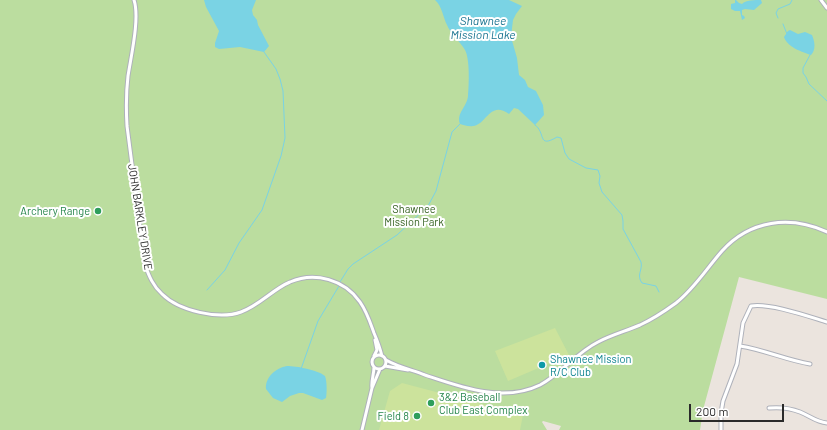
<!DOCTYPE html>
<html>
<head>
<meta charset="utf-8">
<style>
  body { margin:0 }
  #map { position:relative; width:827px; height:430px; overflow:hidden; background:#ebe4de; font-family:Barlow,sans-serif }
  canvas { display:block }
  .scale { position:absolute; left:689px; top:404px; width:95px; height:18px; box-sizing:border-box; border:2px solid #2a2a2a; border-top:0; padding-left:5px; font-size:12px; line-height:14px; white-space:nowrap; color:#2a2a2a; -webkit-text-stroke:3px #fff; paint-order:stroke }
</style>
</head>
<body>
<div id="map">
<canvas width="827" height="430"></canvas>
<div class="scale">200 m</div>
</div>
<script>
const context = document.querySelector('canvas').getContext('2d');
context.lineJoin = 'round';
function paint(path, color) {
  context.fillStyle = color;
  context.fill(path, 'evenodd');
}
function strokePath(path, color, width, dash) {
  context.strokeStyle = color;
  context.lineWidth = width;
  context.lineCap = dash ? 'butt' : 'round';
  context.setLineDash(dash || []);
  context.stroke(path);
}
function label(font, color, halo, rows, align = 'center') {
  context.font = font + ' Barlow,sans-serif';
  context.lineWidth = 4;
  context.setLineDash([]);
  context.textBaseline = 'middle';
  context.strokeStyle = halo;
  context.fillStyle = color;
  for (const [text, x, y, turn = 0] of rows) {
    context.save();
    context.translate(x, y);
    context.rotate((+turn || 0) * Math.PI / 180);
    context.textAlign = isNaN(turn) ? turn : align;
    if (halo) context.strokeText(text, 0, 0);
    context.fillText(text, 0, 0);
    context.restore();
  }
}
paint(new Path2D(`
  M0,0h827v299l-88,-22 -36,133 -3,20h-141l2,-4 -18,-5 -1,1 5,8h-547z`), '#bbdd9f');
paint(new Path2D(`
  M555,328l14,27 -61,26 -13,-30z
  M402,383l121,32 -3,15h-141l11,-39z`), '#cce39c');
paint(new Path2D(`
  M204,0h52l-4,10 1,5 4,5 1,5 11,21 -5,6 -24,-5 -21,2 -4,-2v-4l4,-12 -13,-24z
  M435,0h74l13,6 -6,8 -3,6 -2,17 6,21 2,17 6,5 3,7 8,4 7,14 1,10 -9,10 -17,-16 -4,-1 -5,6c-19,-14 -22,10 -36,12 -4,1 -9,-1 -13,-2 -4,-11 7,-17 8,-28 1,-11 2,-37 -3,-46 -5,-9 -14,-15 -18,-25 -4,-8 -5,-19 -12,-25z
  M735,0h1l3,3 3,1c3,-4 13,-4 19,-4l1,3 -8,7 -9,-1 -3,1v5l2,1 1,2 -3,2 -2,-9h-5l-4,-2v-5l4,-1z
  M790,30l8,4 7,-2 7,3c3,7 4,15 -1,20 -9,-3 -24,-8 -27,-18l4,-6z
  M287,366c9,0 31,4 38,10 2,5 2,17 1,22l-4,2 -19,-7h-4l-9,3 -8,6 -9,-4 -7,-9c-1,-12 10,-21 21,-23z`), '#7ad3e4');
strokePath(new Path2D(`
  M778,18l-2,-5 2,-4 12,-5 2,-4
  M783,24l4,10
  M810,55l-7,13v5l3,4 3,7 18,17
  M535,125c11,7 2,24 22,12l4,1 4,15 4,6 17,9 12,2 2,6 -1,7 3,9 20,23 1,6v8l18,33c2,8 -5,13 1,21l14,3 3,6
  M340,282l8,-13 5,-5 44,-29 31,-29 8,-15 16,-59 8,-8
  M207,290l18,-20 14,-27 23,-33 19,-54 4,-18 -2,-47 -3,-12 -4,-10 -12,-17
  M301,369l17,-48 21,-35`), '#7ad3e4', 1);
const minor = new Path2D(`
  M134,0c6,18 -3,56 -6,76 -2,17 -2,33 -1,50l18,139c4,11 8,21 17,29 17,17 57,26 79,18 19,-7 32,-23 49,-30 25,-11 55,-2 70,20 7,10 10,20 14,31 3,7 6,15 8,23
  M821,0l6,8
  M740,346c25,4 46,14 70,18
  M372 362a7 7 0 1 1 14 0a7 7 0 1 1-14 0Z
  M374,356l3,-6 -2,-10
  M386,360c12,7 26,10 39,15 36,12 78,28 115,10 21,-11 36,-32 58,-43 13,-7 28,-11 42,-17 13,-6 25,-14 36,-22 18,-14 31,-35 46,-52 28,-31 68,-36 105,-19
  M385,366l23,4
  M372,388c-1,-7 2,-14 2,-21
  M769,408c11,-1 21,0 31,4 10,4 16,10 27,11
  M362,430l10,-42 8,-19
  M721,430v-17l2,-12 14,-37 6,-41 8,-17c19,-3 56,10 76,16`);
strokePath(minor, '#aeb1ba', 5);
strokePath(minor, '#fff', 3);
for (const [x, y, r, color] of [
  [98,211,4,"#2e9e5b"],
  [542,365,4,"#0f9aa8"],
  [431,403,4,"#2e9e5b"],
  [417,416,4,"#2e9e5b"]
]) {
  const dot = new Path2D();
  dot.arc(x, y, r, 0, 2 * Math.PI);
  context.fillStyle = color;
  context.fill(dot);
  strokePath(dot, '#fff', 1.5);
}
label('11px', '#356121', '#fff', [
  ["Shawnee",414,209],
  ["Mission Park",414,222]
]);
label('11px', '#27864d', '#fff', [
  ["Archery Range",90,211],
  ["3&2 Baseball",439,397,"left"],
  ["Club East Complex",439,410,"left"],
  ["Field 8",409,416]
], 'right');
label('11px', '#2a2a2a', '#fff', [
  ["JOHN BARKLEY DRIVE",140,217,81]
]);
label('11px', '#0d838f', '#fff', [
  ["Shawnee Mission",550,359],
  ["R/C Club",550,372]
], 'left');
label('italic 12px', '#197390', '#fff', [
  ["Shawnee",483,21],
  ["Mission Lake",483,35]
]);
</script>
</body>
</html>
